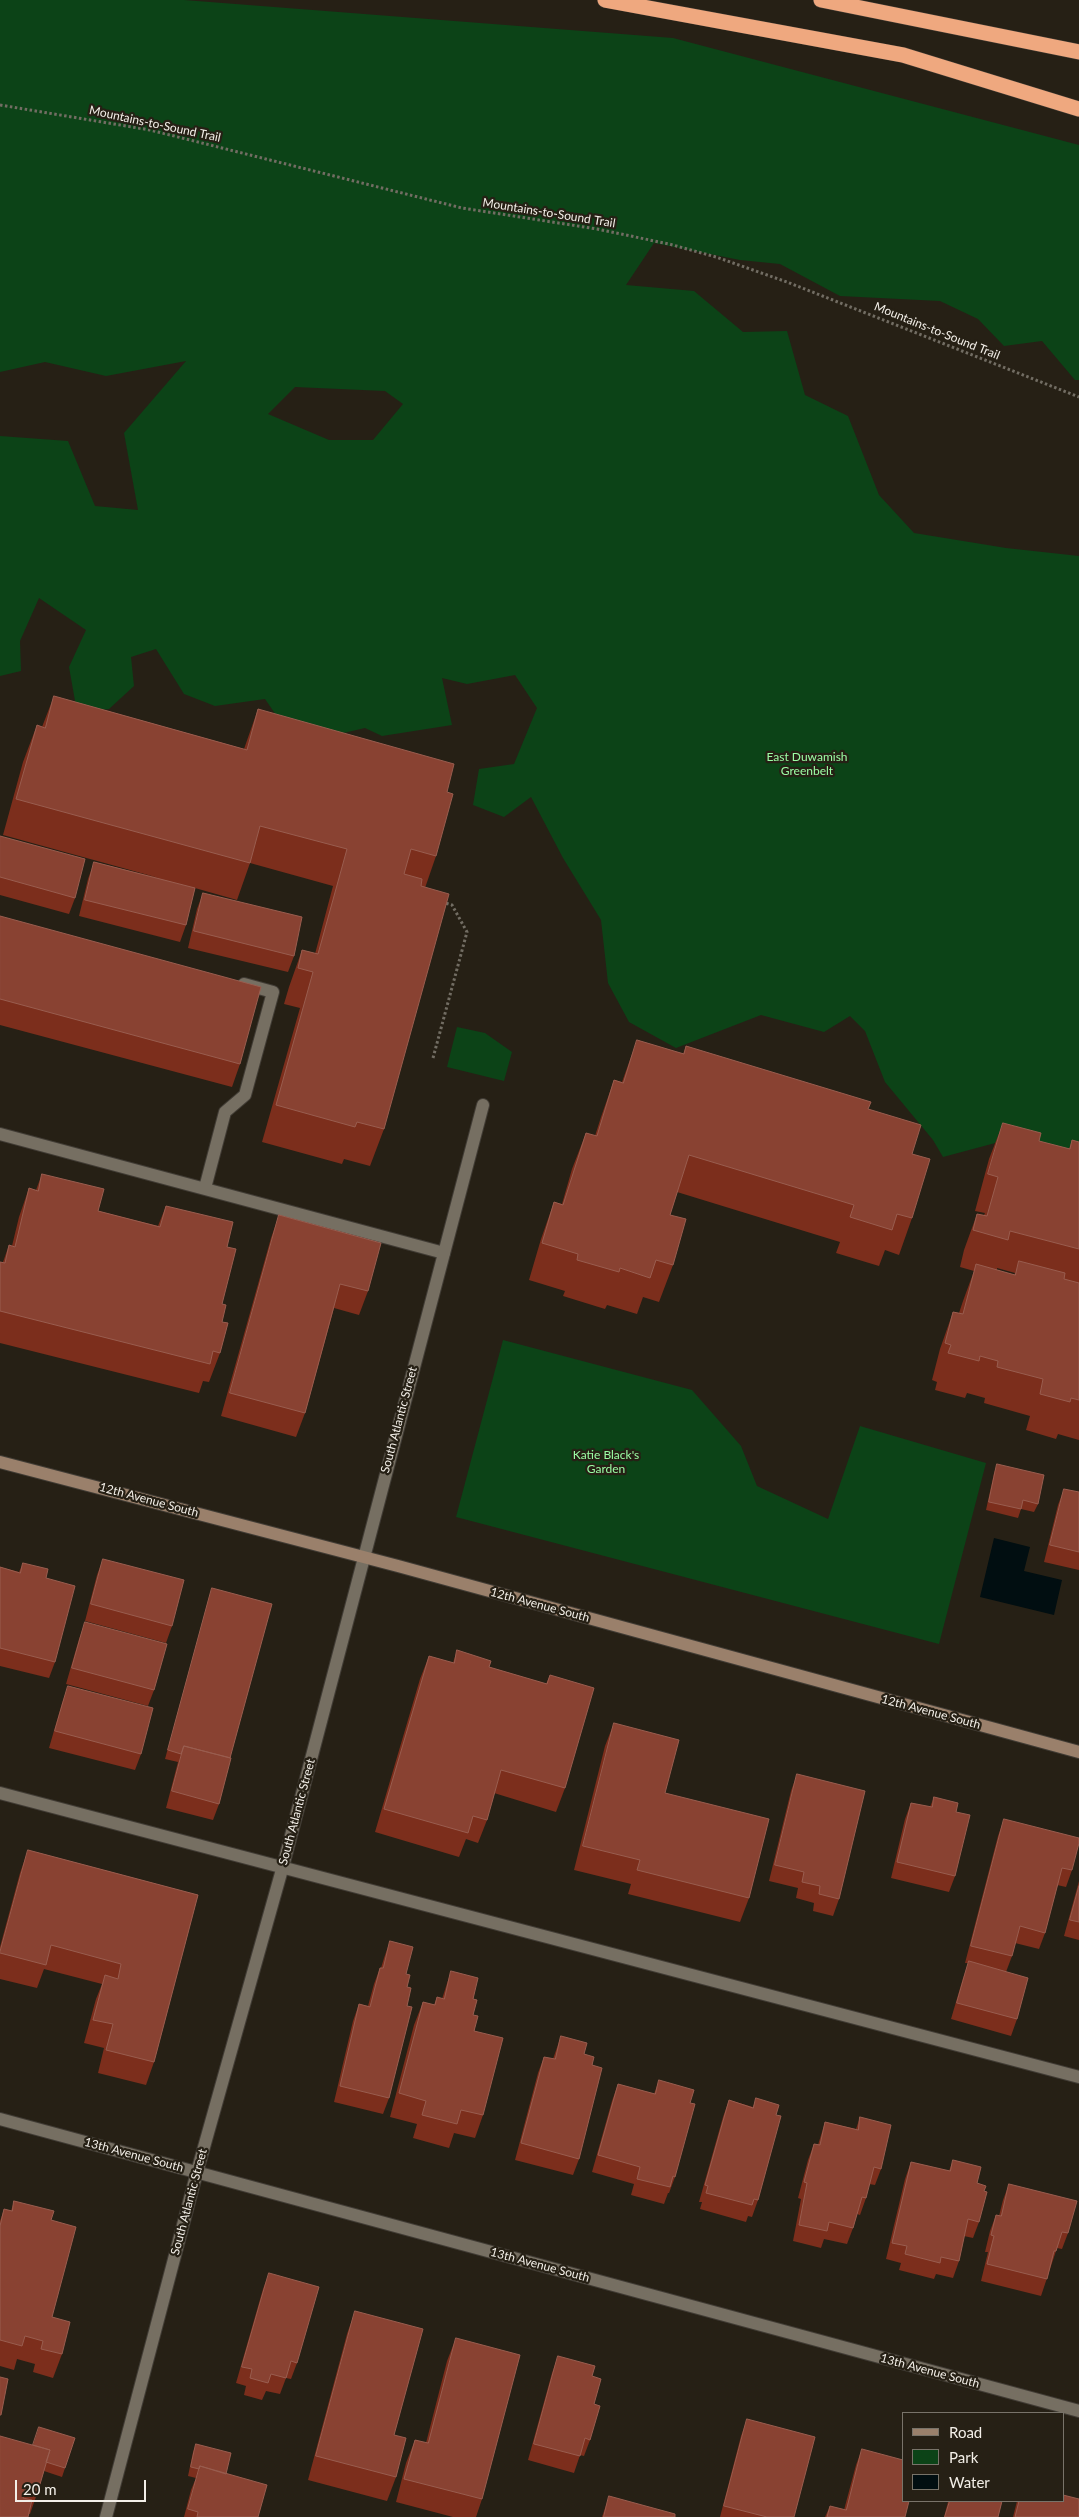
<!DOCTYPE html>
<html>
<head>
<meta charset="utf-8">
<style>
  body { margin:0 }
  #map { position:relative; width:1079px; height:2517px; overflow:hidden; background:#262015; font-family:Lato,sans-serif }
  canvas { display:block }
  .legend { position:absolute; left:902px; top:2412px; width:162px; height:90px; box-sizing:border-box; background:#262015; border:1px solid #787369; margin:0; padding:6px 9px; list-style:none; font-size:15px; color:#f3efe8 }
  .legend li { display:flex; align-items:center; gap:10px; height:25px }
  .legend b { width:25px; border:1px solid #787369 }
  .scale { position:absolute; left:15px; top:2480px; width:131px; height:22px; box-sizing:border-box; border:2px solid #f3efe8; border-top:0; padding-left:6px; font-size:15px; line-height:18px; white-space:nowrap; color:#f3efe8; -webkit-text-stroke:4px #262015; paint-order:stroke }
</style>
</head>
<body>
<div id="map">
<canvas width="1079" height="2517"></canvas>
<ul class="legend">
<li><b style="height:6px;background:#9a806b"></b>Road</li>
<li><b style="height:14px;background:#0c4317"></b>Park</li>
<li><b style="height:14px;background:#010e11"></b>Water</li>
</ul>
<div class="scale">20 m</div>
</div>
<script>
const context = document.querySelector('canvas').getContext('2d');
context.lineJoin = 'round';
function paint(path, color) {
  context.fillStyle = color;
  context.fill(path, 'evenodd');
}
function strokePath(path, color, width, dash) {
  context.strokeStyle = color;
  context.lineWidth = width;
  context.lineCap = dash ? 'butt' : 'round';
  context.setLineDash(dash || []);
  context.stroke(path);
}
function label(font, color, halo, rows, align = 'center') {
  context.font = font + ' Lato,sans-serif';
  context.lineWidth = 4.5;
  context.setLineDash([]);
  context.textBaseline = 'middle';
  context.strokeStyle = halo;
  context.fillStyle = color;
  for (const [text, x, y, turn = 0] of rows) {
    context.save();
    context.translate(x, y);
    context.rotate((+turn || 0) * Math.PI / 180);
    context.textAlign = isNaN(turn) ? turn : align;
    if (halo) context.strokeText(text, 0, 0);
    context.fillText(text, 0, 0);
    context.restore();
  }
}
paint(new Path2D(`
  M0,0h184l489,38 406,107v235h-4l-33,-39 -38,5 -26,-27 -38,-18 -100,-5 -60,-32 -40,-4 -86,-17 -28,42 68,6 49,41 44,-1 18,64 43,21 31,79 35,38 92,15 73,8v610l-80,-24 -56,15 -10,-17 -48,-58 -20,-51 -15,-15 -26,16 -63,-17 -85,33 -47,-26 -21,-39 -7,-63 -38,-62 -32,-61 -27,20 -31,-12 6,-36 35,-5 23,-56 -22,-33 -48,9 -25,-6 10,47 -70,11 -17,-8 -69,16 -31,-45 -50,7 -31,-12 -28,-45 -25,8 3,29 -25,23 -32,3 -8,-45 17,-37 -47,-32 -19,43 1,30 -21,5v-240l68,5 27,65 43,4 -14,-77 62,-72 -80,15 -61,-14 -45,10zM295,387l90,4 18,13 -30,36h-44l-61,-26z
  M457,1027l28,6 27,19 -8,29 -57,-14z
  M503,1340l189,50 49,56 16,40 71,33 32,-93 126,37 -47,181 -483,-127z`), '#0c4317');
paint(new Path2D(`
  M994,1538l36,9 -6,24 38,9 -8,35 -74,-18z`), '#010e11');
const lane = new Path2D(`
  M0,1134l444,119
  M205,1188l20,-76 20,-17 28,-103 -29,-8
  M0,1793l1079,284`);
const street = new Path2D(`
  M0,2119l1079,292
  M106,2517l91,-345 86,-306 200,-761`);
const secondary = new Path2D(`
  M0,1462l398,104 681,186`);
const highway = new Path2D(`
  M605,0l298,55 176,54
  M821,0l258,52`);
strokePath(lane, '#413c35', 14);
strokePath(street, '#413c35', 14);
strokePath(secondary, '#413c35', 14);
strokePath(highway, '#413c35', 16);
strokePath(new Path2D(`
  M0,105l150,25 312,78 135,21 72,15 47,13 71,25 292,115
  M433,1058l34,-126 -15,-27 -10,-3`), '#726d63', 3, [2.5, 2.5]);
strokePath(lane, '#766f62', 12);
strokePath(street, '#766f62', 12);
strokePath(secondary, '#9a806b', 12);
strokePath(highway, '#efa87f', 15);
paint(new Path2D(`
  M54,696l190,53 14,-40 189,83 -11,64 -11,32 -41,241 -14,37 -26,-7 -2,5 -80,-22 38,-134 -16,-4 5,-17 13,-37 13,4 18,-68 -83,-23 -13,37 -42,-12 -9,37 -6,17 -101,-26 9,-37 6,-17 65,16 -156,-43 20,-73 14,-37 5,2z
  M0,836l75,62 -6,16 -69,-19z
  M203,893l91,63 -6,16 -100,-24 9,-39z
  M0,916l240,148 -8,23 -232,-62z
  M637,1040l46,14 3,-8 182,63 44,45v64l-13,37 -14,-5 -6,16 -43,-13 4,-11 -163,-50 -7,23 3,50 -14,37 -16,-5 -6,17 -30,-9 -2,4 -42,-13 2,-5 -36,-11 12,-41 13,-37 8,2 10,-35 14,-36 9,3 6,-19 13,-37 8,2z
  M1003,1123l36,18 30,8 3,-9 7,2v298l-21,-6 -2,5 -30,-9 4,-14 -46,-13 1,-5 -18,-5 -2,5 -30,-8 2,-8 -5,-2 8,-31 13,-37 6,1 4,-12 11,-30 -14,-4 4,-17 13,-36 7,1 1,-2 -10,-2 14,-52zM997,1268l18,5 -1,2 -17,-5z
  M42,1174l56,37 60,15 8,-20 61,41 -5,57 -2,49 -11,29 -6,-1 -4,12 -199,-50v-81h3l6,-17 3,1 7,-29 10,-29 7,2z
  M279,1215l89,76 -9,24 -25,-7 -29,105 -9,24 -75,-21 50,-178z
  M997,1464l41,40 -4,8 -13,-3 -3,9 -32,-8 8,-37z
  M1064,1489l15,3v78l-35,-8 14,-57z
  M103,1559l69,67 -6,17 -81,-22 12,-46z
  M23,1563l23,15 9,84 -6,16 -49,-12v-99l19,5z
  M212,1588l18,170 -11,46 -6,16 -47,-12 12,-46 -13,-3 44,-162z
  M85,1622l69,68 -6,16 -82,-22 13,-45z
  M457,1650l32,17 57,17 4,-9 15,113 -9,24 -62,-19 -7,27 -9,23 -12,-4 -7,18 -84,-25 45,-153 9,-23 24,7z
  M68,1686l73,68 -6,16 -86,-22 13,-45z
  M614,1723l51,70 84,105 -9,24 -112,-28 3,-10 -57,-14 31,-124z
  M797,1774l42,125 -6,17 -20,-5 1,-8 -18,-5 2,-10 -29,-7 22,-90z
  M934,1797l22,15 -1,64 -6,16 -58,-14 14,-59 6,-16 19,4z
  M1004,1819l68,51 -6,17 -9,-2 -12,48 -6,16 -24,-6 -3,13 -6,16 11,47 -6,17 -60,-17 12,-41 5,-15h-3l33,-127z
  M28,1850l170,45 -44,167 -8,23 -48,-12 6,-25 -20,-5 12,-44 6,-15 -58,-15 -7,19 -37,-9v-32l20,-74z
  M1079,1881v59l-15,-4z
  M390,1941l16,33 1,32 -18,92 -6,16 -49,-12 19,-81 6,-17 9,2 6,-22 6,-16h1l3,-10z
  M451,1971l22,28v16l10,100 -8,23 -21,-5 -5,15 -36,-10 4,-14 -27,-7 24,-92 9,-23 11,3 3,-8 5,2z
  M561,2036l23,18 8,11 -13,94 -6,16 -58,-15 23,-87 6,-16 9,2z
  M659,2080l31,23 -15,74 -6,16h-1l-4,11 -33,-9 3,-11 -42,-12 20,-71 6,-17 36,10z
  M756,2098l20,17 -18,85 -6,17 -4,-1 -2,6 -46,-13 2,-7h-3l24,-85 6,-17 24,7z
  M860,2117l21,52 -6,16 -6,-1 -3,14 -6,17 -3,-1 -4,14 -6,16 -23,-5 -3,9 -28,-7 8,-42 -3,-1 10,-38 6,-16 4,1 7,-23 31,7z
  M953,2160l24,23 7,8 -5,31 -6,16 -9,-2 -5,25 -6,17 -17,-4 -2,5 -35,-9 2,-7 -15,-4 19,-80 6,-17 38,9z
  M1009,2184l59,49 -6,16 -5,-1 -16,48 -60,-15 7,-29h-3l5,-21 6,-16 3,1 4,-16z
  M14,2201l37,19 1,97 10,37 -9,24 -20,-6 2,-8 -18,-5 -3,11 -14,-4v-145l4,-12 7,2z
  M269,2273l28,90 -6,16 -5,-1 -6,16 -14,-3 -4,9 -18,-5 2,-9 -10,-3 27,-94z
  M355,2311l39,124 2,42 -9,24 -79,-21 39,-146z
  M456,2338l26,161 -6,18h-23l-57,-15 10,-39 9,-23 11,3 21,-82z
  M558,2356l34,20 2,28 -4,36 -6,16 -4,-1 -6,18 -46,-13 24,-87z
  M747,2419l47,98h-74l21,-81z
  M0,2436l65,32 -3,9 -18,-6 -6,20 -8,23h-2z
  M196,2444l30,30 32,43h-74l7,-27 5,-12 -8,-2 5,-24z
  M862,2449l43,68h-80l5,-11 14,4 12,-45z
  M609,2496l66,21h-73z
  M942,2501h60l-4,16h-54l4,-15z
  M1017,2501h46l16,16h-66z`), '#7c2e1c');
const building = new Path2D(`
  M54,696l193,54 11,-41 196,55 -7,28 6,2 -17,62 -25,-7 -7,25 18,5 -1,7 28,8 -65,235 -27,-7 -2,5 -79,-22 37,-133 -15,-4 4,-18 16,4 29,-105 -87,-23 -10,37 -234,-64 21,-74 8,3z
  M0,836l85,23 -10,39 -75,-21z
  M94,862l101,26 -9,37 -101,-25z
  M203,893l99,24 -8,39 -100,-25z
  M0,916l261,71 -21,77 -240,-65z
  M637,1040l47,14 2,-8 185,56 -3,7 53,16 -9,29 18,5 -18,59 -15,-4 -5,16 -42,-13 4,-12 -165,-50 -19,60 16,4 -13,46 -17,-5 -6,18 -30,-10 -1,4 -42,-12 1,-6 -36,-11 12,-41 9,3 23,-72 11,3 17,-56 9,3z
  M1003,1123l38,10 -2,8 31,8 2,-9 7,2v107l-69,-18 -2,9 -35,-10 4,-16 10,2 11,-39 -10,-3z
  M42,1174l62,15 -6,22 62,16 6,-21 67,16 -6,25 9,2 -14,55 4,1 -4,17 6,1 -8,30 -7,-2 -3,13 -210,-53v-49l5,1 4,-18 6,2 14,-59 9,3z
  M279,1215l102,28 -13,48 -28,-7 -35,129 -75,-20z
  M1019,1261l46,12 -1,6 15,4v117l-8,-2 -1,4 -30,-8 3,-15 -46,-12 1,-6 -18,-5 -1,5 -31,-8 3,-8 -6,-2 8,-31 10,2 13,-50 39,11z
  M997,1464l47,11 -6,29 -15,-4 -2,9 -32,-7z
  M1064,1489l15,3v60l-29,-7z
  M103,1559l81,21 -12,46 -81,-22z
  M23,1563l25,6 -2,9 29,8 -20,76 -55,-14v-81l20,6z
  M212,1588l60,16 -42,154 -46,-12 -3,8 -13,-4z
  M85,1622l82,22 -13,46 -82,-22z
  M457,1650l34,11 -2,6 58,17 3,-9 44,13 -29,100 -64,-18 -14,50 -14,-4 -5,17 -84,-24 45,-153 25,7z
  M68,1686l85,22 -12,46 -86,-23z
  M614,1723l65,17 -14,53 104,26 -20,79 -112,-28 3,-10 -57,-14z
  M184,1746l47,12 -12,46 -47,-13z
  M797,1774l68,17 -26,108 -20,-5 1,-8 -18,-4 2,-10 -29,-7z
  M934,1797l24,6 -2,9 14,3 -15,61 -58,-14 14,-59 21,4z
  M1004,1819l75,19v5l-7,27 -10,-2 -17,65 -25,-7 -8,30 -41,-10z
  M28,1850l170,45 -44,167 -48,-12 7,-26 -20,-4 12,-45 13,4 3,-15 -70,-19 -5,20 -46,-12z
  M1079,1886v36l-9,-2z
  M390,1941l23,6 -7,27 4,1 -3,12 4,1 -4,18 5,1 -23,91 -49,-12 19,-82 11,3 10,-39h3z
  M969,1961l59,17 -11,41 -60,-16z
  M451,1971l27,7 -5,21 4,1 -4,15 5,1 -4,15 29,7 -20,77 -22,-5 -4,14 -35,-9 4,-14 -27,-8 24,-91 12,3 2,-8 7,2z
  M561,2036l26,7 -3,11 10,3 -2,8 10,3 -23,91 -58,-16 23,-86 11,2z
  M659,2080l35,10 -4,13 5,1 -20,73 -2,-1 -3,11 -33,-8 3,-12 -42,-12 20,-71 37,10z
  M756,2098l23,7 -3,10 5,1 -23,84 -4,-1 -2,6 -46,-12 2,-7 -3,-1 24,-85 24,8z
  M860,2117l31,8 -10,44 -7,-2 -8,31 -4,-1 -9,31 -24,-6 -2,9 -28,-6 8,-42 -3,-1 10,-38 6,1 5,-23 33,8z
  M953,2160l28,7 -4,16 9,3 -2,5 3,1 -8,30 -11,-3 -9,42 -18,-4 -1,6 -35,-9 2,-8 -15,-3 19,-81 39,9z
  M1009,2184l68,17 -9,32 -6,-1 -6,19h-2l-7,28 -60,-15 7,-28 -3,-1 5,-20 5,1z
  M14,2201l40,10 -3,9 25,7 -24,90 18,5 -8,32 -21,-5 2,-8 -18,-5 -3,10 -22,-6v-114l4,-17 8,2z
  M269,2273l50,14 -22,76 -6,-2 -5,17 -15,-4 -3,9 -18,-5 2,-9 -10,-2z
  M355,2311l68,18 -29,106 12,3 -10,39 -80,-21z
  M456,2338l64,17 -38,144 -78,-20 11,-39 13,3z
  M558,2356l37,10 -3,10 9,3 -7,25 6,2 -10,34 -5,-2 -5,18 -46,-12z
  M0,2377l8,2 -7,36h-1z
  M747,2419l68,18 -21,80h-27l-43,-11z
  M39,2427l36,11 -10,30 -19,-6 4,-12 -17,-5z
  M0,2436l50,14 -12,41 -12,-3 -3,10 9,2 -4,17h-28z
  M196,2444l35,9 -5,21 -26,-8 -1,3 -8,-2z
  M862,2449l41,11v41h6l-4,16h-78l3,-11 16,4z
  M200,2466l67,19 -9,32h-61l1,-5 -10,-3z
  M1063,2495l16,4v18h-64l4,-16h44z
  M609,2496l66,18v3h-71z
  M950,2501h52l-4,16h-53z`);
paint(building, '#894232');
strokePath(building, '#995d4f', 1);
label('12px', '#f3efe8', '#262015', [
  ["Mountains-to-Sound Trail",155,124,12],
  ["Mountains-to-Sound Trail",549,213,9],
  ["Mountains-to-Sound Trail",937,331,22],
  ["South Atlantic Street",399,1420,-75],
  ["12th Avenue South",149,1500,15],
  ["12th Avenue South",540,1605,15],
  ["12th Avenue South",931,1712,15],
  ["South Atlantic Street",297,1812,-75],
  ["13th Avenue South",134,2155,15],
  ["South Atlantic Street",189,2202,-75],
  ["13th Avenue South",540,2265,15],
  ["13th Avenue South",930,2371,15]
]);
label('12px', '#9bfca4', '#262015', [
  ["East Duwamish",807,757],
  ["Greenbelt",807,771],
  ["Katie Black's",606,1455],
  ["Garden",606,1469]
]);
</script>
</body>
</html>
